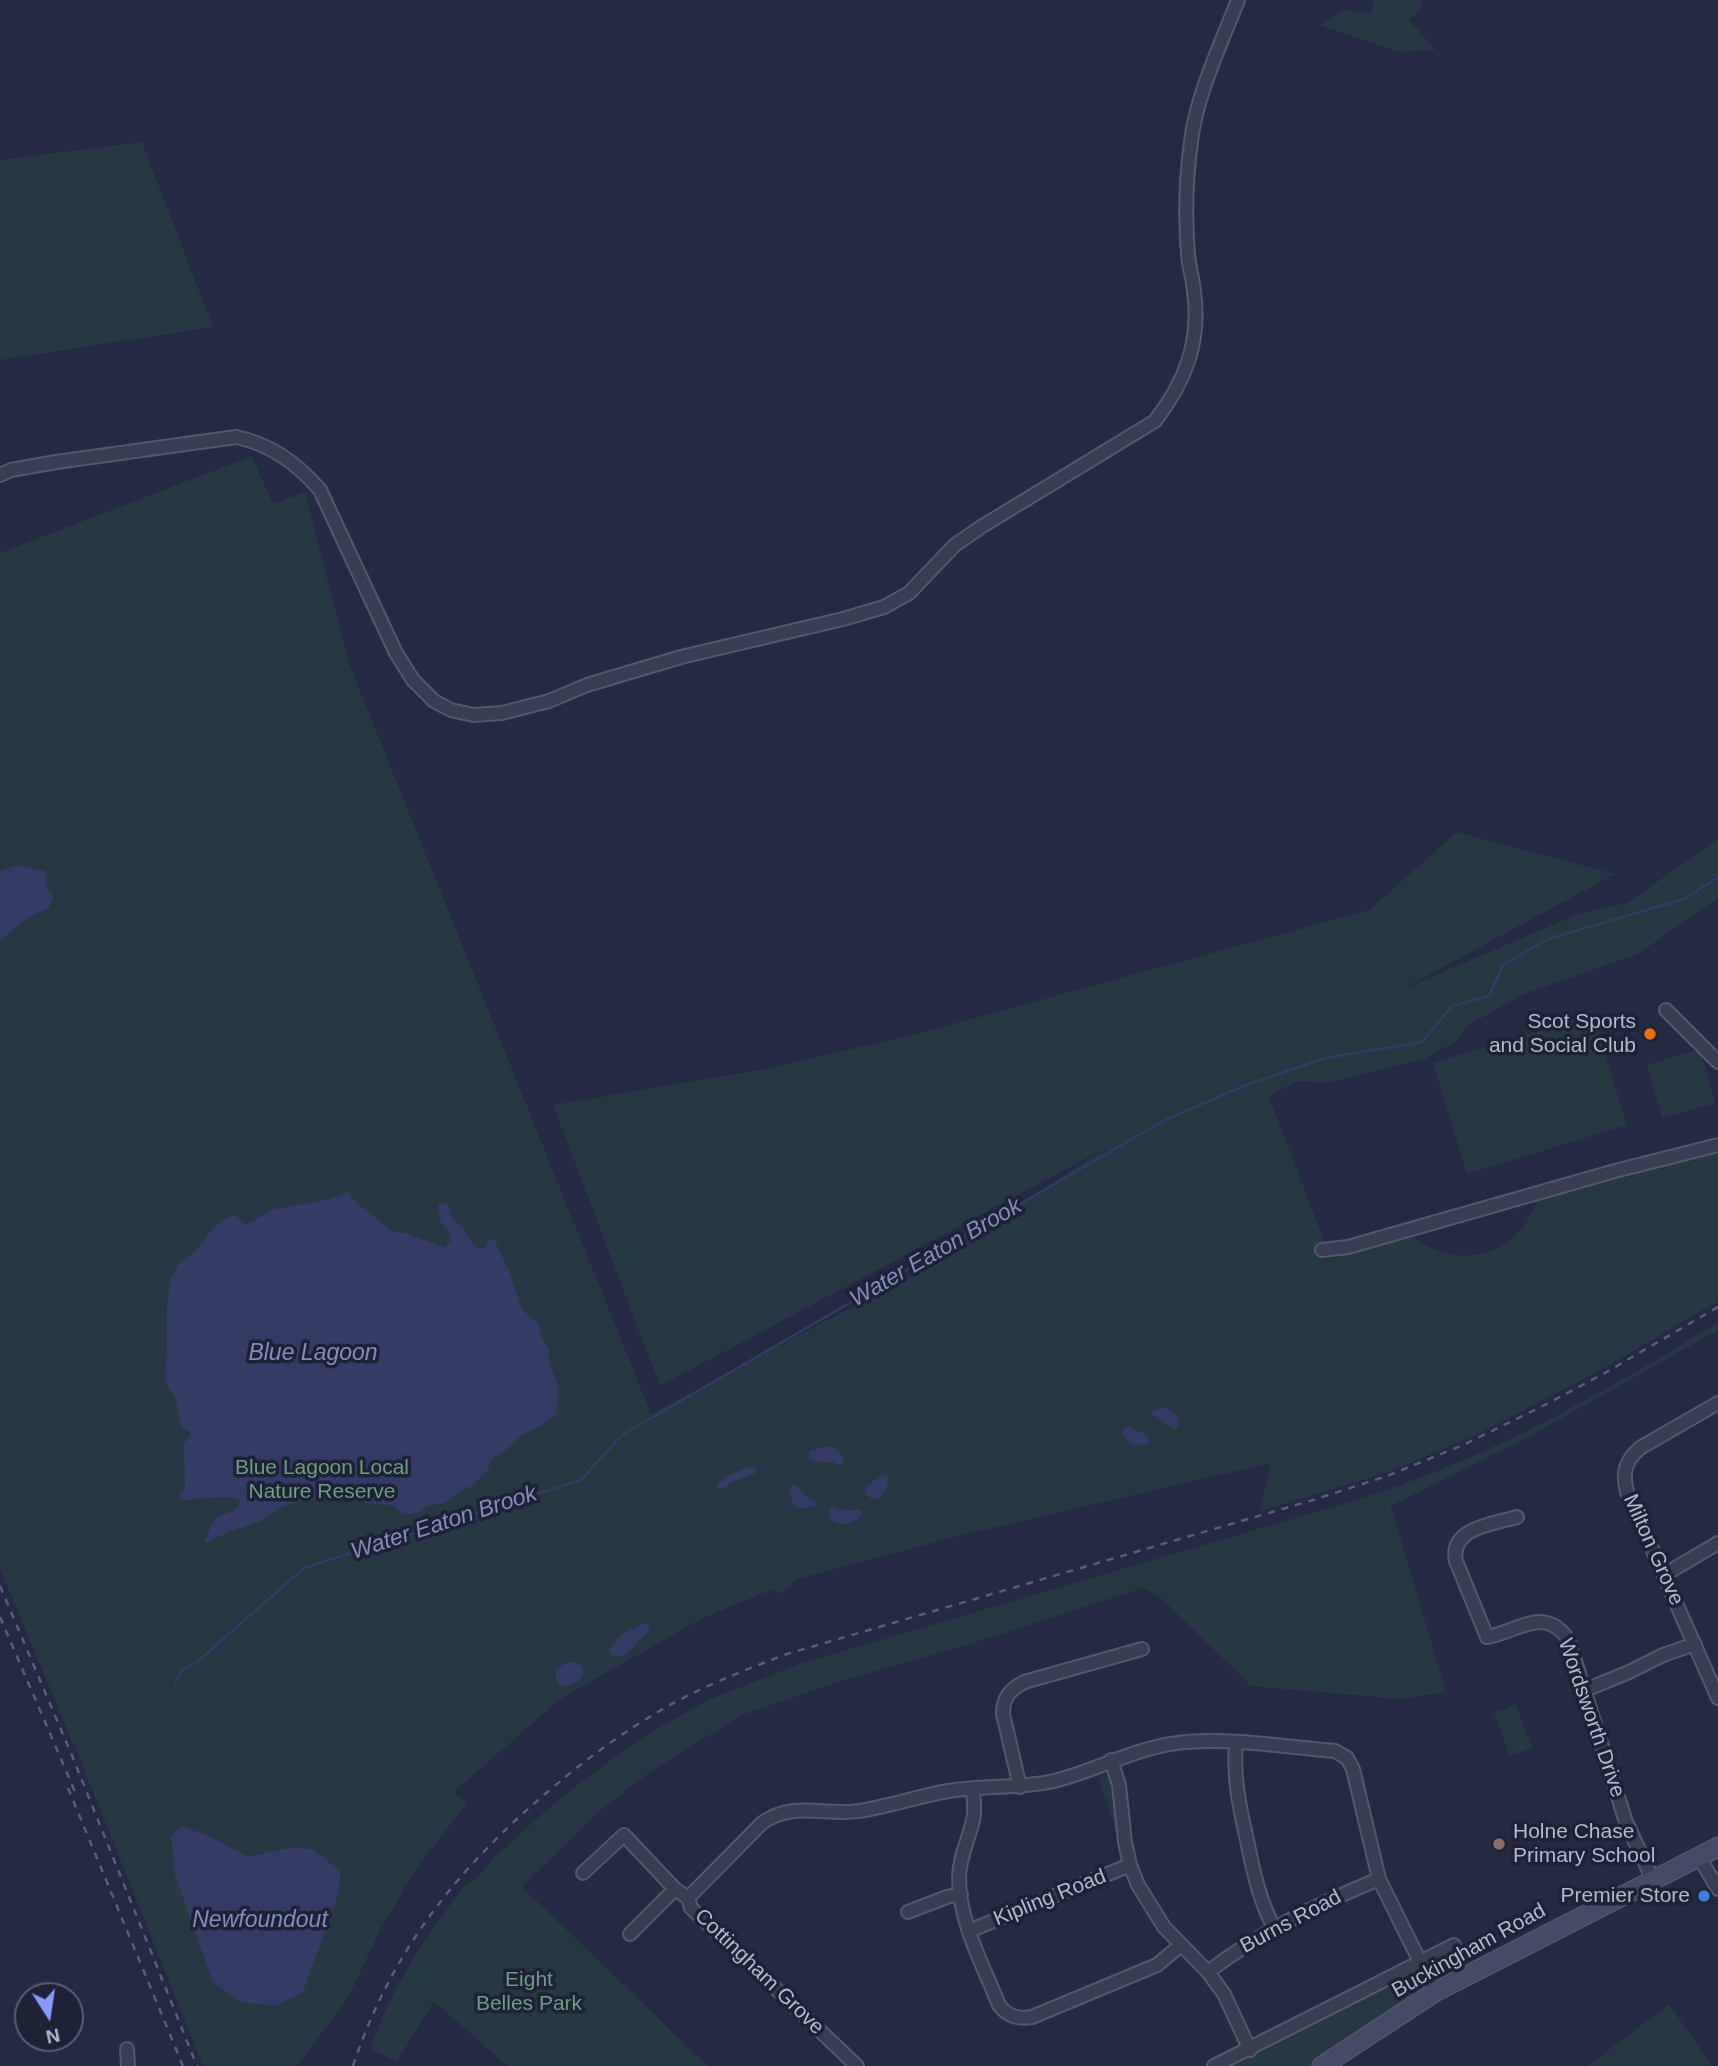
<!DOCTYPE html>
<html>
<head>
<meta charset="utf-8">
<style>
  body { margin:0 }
  #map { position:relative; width:1718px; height:2066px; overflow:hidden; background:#242a41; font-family:Helvetica,sans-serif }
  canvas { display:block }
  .north { position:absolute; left:14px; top:1982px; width:70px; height:70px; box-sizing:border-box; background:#1d2236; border:2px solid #5a5e72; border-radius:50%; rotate:168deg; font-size:19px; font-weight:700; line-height:28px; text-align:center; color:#b5b8cb }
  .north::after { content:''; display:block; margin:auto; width:24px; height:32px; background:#899afd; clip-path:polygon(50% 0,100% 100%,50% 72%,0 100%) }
</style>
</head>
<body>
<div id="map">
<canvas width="1718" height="2066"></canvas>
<div class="north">N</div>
</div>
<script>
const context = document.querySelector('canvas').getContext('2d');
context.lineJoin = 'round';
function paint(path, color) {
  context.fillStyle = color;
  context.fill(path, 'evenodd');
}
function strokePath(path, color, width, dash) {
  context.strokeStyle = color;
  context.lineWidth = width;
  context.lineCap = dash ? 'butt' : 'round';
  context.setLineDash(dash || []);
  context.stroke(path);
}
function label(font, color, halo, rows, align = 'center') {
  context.font = font + ' Helvetica,sans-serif';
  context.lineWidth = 7;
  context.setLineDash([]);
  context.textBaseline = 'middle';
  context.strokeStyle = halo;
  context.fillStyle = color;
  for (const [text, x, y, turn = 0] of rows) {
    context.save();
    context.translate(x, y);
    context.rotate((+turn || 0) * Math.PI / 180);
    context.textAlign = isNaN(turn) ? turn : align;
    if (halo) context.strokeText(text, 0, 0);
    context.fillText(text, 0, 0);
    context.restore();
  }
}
paint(new Path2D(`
  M1374,0h48v8l-13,12 27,30 -37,2 -79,-27 25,-15 25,3z
  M142,142l71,185 -213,33v-200z
  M252,456l21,48 32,-12 44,172 302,750 261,-139 192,-126 -444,237 -107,-281 213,-36 154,-36 449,-123 88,-78 158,42 -214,116 177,-76 49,-11 91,-64v59l-80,56 -114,40 -57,32 -12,16 -31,17 -97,24 -31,-2 -27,16 56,146 -3,17 90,-24c46,36 105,21 125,-35l181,-49v149l-114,67 -124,65 -91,39 -129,39 11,-48 -317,74 -156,42 -8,4 1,4 -14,7 -4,-5 -70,29 -143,81 -106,93 13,11 -50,65 -37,62 -32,68 -51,68h-94l-120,-299 -83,-198v-1016z
  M1592,1013l35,112 -160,49 -34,-111z
  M1700,1049l15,54 -53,15 -15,-53z
  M1718,1322v8l-182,103 -145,73 55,186 -46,7 -149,-13 -91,-89 -17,-9 -176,57 -126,36 -99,34 -92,57 -49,38 -79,77 186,179h-201l-73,-65 -37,60 -27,-11c21,-61 56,-117 97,-166l8,-4 17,-20 42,-39 43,-36 49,-36 39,-25 46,-25 88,-35 551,-162c131,-40 253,-108 368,-180z
  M1516,1705l16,43 -22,8 -16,-43z
  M1098,1776h11l6,15 2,41z
  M1458,1937l8,28c-11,5 -24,16 -35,8 -2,-14 15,-19 25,-25l-3,-9z
  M1409,1972h7l5,3 1,11 -18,20 -91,60h-86z
  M1669,2004l43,62h-124z`), '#263842');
paint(new Path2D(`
  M17,865l28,6 2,18 6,7 -4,12 -20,9 -29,23v-69z
  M348,1192l9,12 22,16 11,11 16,2 39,15 6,-7 -1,-8 -9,-10 -3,-16 1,-3 6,-1 5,6 3,10 10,9 12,19 7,2 4,-2 2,-6 6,-2 16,35 12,36 16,13 2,12 9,14v15l8,17 2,12 -3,18 -3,6 -11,8 -23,12 -12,12 -15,10 -4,10 -16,17 -9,3 -19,14 -17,3 -10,7 -9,1 -8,-2 -5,-5 -10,-3 -7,1 -32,-6h-31l-19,3 -18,7 -15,11 -34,12 -22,10 -3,-1 12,-24 17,-6 6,-4v-7l-13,-3 -44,3 -3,-4 6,-9 -1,-43 6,-9v-3l-8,-5 -6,-28 -11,-17 2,-40v-35l3,-25 8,-17 18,-14 17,-23 10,-8 11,-5 11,10 30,-16 52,-9z
  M1165,1408c10,2 15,9 13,19l-4,2c-9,-4 -13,-11 -23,-15v-3z
  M1128,1426l8,5 9,3 5,8 -4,3 -14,-1 -10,-8v-5z
  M828,1446c9,2 15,8 16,17l-3,3 -8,-4h-16l-9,-3 2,-8z
  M750,1468h5l2,2 -3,4 -22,8 -11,8 -3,-1 -1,-4c9,-10 20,-14 33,-17z
  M884,1474l4,2c2,6 -4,17 -8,23h-8l-5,-4 -2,-8z
  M795,1484l11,13 9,3 1,4 -2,3 -15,1 -6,-4 -4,-16z
  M833,1506l11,4h15l3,3 -1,4c-10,7 -24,11 -32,0v-8z
  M647,1623l3,4c-2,7 -6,8 -11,13 -8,9 -14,20 -28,15l-2,-5c7,-14 24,-23 38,-27z
  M571,1662h6l5,5 2,7c-5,9 -12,11 -22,13 -12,-11 -6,-22 9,-25z
  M181,1826l28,10 39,21 41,-9 24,1 27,22 -1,21 -36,100 -28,14 -34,-4 -28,-20 -38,-106 -4,-40z`), '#343c65');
strokePath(new Path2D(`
  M175,1683l8,-13 14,-8 107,-94 277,-88 41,-45 543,-315 76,-33 84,-29 97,-16 30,-36 37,-10 14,-31 45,-26 136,-40 34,-22`), '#343c65', 2.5);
const minor = new Path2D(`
  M0,475l11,-5 45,-8 180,-25c35,7 61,26 84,53l76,163 17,27 21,21 17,9 22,5 29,-2 47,-12 38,-16 94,-28 162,-38 41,-12 25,-14 46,-48 26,-18 174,-106c30,-39 46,-79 39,-129 -1,-13 -5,-25 -6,-37 -3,-37 -2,-77 3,-113 5,-46 30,-98 47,-142
  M1666,1010l52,52
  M1322,1250l26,-3 267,-76 103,-26
  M1718,1403l-78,45c-15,13 -18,25 -13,44l91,206
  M1517,1517c-24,7 -68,11 -61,44l31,76c31,-5 57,-32 81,2l58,183 27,58
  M1664,1575l54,-32
  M1585,1690l42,-17 36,-18 32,-11
  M1236,1743c-3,38 4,65 12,102 6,30 12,56 26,83
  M1111,1760l8,25 6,57 5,23 8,20 26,42 44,45 16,22 26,56
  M1020,1787l-17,-73c0,-17 7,-24 21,-32l118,-33
  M973,1788c0,10 3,23 0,32 -4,19 -14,38 -14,58 0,44 24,87 40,127 9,12 19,14 33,12l125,-52 24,-20
  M1699,1857l19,32
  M583,1873l41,-38 51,54 13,9
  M908,1912l39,-15 14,-3
  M969,1931l161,-66
  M630,1934l45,-45
  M1208,1972c52,-40 110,-68 171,-93
  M127,2049l1,17
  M857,2066l-166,-158 -3,-10 74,-75c35,-24 65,-5 103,-13 28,-5 55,-14 83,-19 35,-6 71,-2 106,-10 45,-11 83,-35 132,-39 49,-4 100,5 149,9l12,7 6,11 26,110 56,113
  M1214,2066l240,-121`);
const secondary = new Path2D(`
  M1322,2066l113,-74 283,-145`);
strokePath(minor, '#53586b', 16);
strokePath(secondary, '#53586b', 21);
strokePath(minor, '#383d51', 12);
strokePath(secondary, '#464a64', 18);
strokePath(new Path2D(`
  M0,1586l73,172 124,308
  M0,1617l76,177
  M68,1788l115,278
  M353,2066c37,-112 102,-195 191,-271 41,-36 87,-69 135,-95 35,-18 71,-32 108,-46l526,-154 74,-24 76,-31 78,-38 62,-33 115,-67`), '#5a6078', 2.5, [7, 7]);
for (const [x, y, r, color] of [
  [1650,1034,7,"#e8710a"],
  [1499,1844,7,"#8d6e63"],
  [1704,1896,7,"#3f7fe0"]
]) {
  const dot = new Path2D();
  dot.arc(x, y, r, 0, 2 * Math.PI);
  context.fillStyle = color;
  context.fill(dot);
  strokePath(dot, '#1d2236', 2.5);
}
label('21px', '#b5b8cb', '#1d2236', [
  ["Scot Sports",1636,1022],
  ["and Social Club",1636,1046],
  ["Holne Chase",1513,1832,"left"],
  ["Primary School",1513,1856,"left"],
  ["Premier Store",1690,1896]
], 'right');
label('21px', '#6b9d83', '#1d2236', [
  ["Blue Lagoon Local",322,1468],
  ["Nature Reserve",322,1492],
  ["Eight",529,1980],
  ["Belles Park",529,2004]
]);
label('21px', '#b5b8cb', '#1d2236', [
  ["Milton Grove",1653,1550,66],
  ["Wordsworth Drive",1591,1718,71],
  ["Kipling Road",1050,1898,-22],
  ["Burns Road",1291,1922,-28],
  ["Buckingham Road",1469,1951,-29],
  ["Cottingham Grove",759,1972,44]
]);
label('italic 23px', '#838db8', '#1d2236', [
  ["Water Eaton Brook",936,1253,-30],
  ["Blue Lagoon",313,1354],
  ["Water Eaton Brook",444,1523,-18],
  ["Newfoundout",260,1921]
]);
</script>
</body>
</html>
